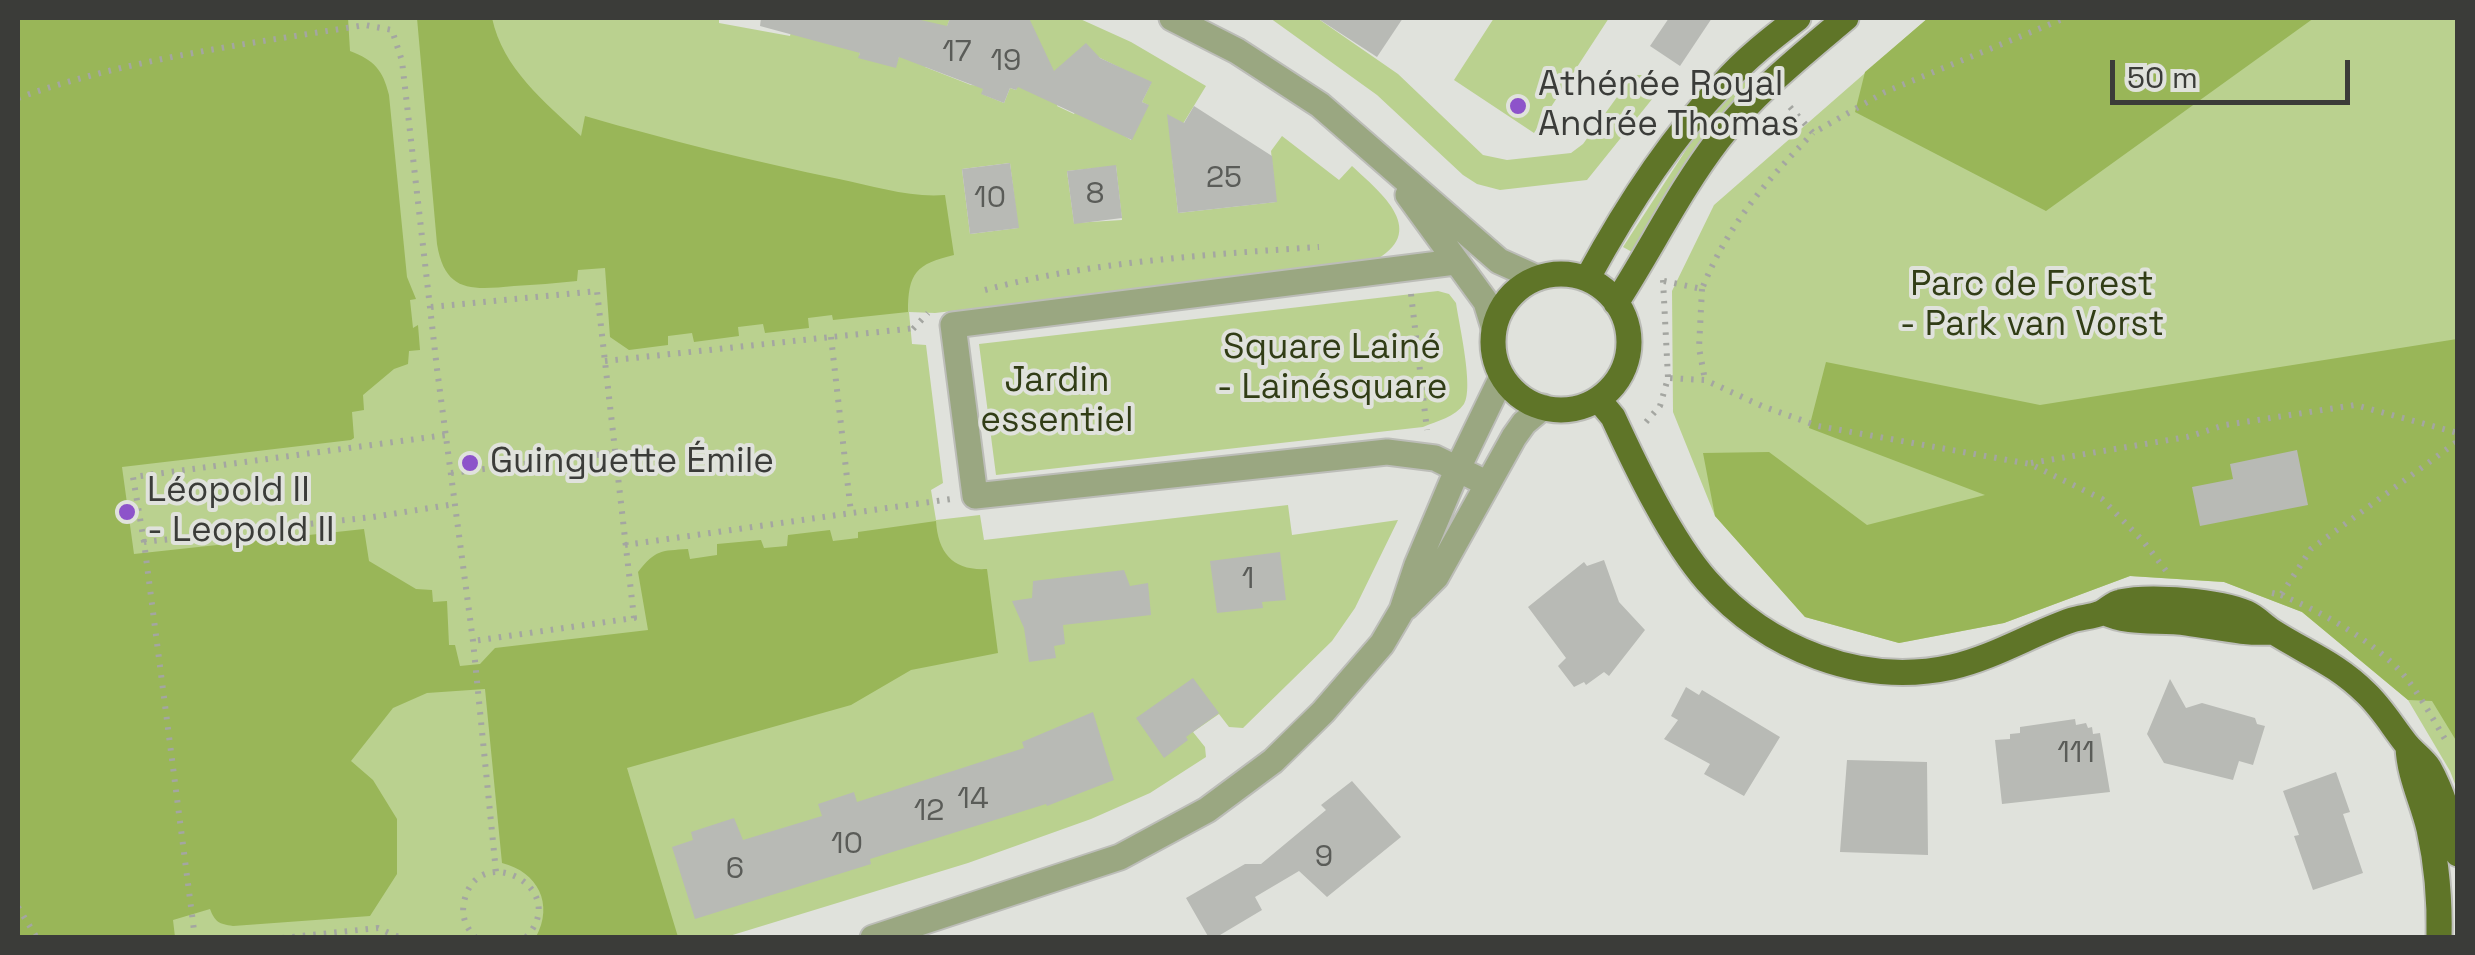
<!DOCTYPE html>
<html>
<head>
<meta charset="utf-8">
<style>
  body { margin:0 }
  #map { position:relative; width:2475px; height:955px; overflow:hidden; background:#e0e2dc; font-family:"Space Grotesk",sans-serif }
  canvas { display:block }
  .frame { position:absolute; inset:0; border:20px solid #3b3c39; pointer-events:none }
  .scale { position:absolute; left:2110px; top:60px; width:240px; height:45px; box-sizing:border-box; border:5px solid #3b3c39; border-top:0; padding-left:12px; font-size:30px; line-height:35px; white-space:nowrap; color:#3b3c39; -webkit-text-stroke:8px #e0e2dc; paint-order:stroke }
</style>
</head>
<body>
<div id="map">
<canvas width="2475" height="955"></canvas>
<div class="frame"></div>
<div class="scale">50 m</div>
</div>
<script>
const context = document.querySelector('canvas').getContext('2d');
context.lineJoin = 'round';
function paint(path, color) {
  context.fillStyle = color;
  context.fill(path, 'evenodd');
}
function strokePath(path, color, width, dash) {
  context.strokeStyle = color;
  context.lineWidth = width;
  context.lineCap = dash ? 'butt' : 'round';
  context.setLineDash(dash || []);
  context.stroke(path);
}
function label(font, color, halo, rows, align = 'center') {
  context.font = font + ' "Space Grotesk",sans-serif';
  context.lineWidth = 8;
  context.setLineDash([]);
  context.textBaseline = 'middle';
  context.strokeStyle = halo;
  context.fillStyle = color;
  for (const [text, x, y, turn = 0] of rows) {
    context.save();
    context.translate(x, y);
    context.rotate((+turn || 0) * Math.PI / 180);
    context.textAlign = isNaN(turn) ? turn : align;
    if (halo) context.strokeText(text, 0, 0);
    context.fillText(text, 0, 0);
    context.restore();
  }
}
paint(new Path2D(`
  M18,18h701v5l71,13 4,-18h34l-1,3 33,32 -1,4 38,5 15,-44h38l-7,20 -7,-1 -11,30 46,18 13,1 -2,8 22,9 6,-15 6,2 8,-22 -1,-43 -20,-7h75l53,24 75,44 -28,46 -6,23 6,58 98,-11 -5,-51 11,-15 57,44 13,-14c29,27 79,66 20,96l-437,51 -26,-1 3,32 14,1 17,138 -12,7 5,30 44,-5 4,25 304,-35 4,30 106,-15 -43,88 -23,33 -89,87 -14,-1 -10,-13 -26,18 12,15 1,10 -56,36 -59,26 -123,44 -242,74h-708zM1082,47h7l5,8 57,28 -9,19 6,3 -17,35 -53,-33 -4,7 -17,-8zM1010,163l8,65 -48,6 -8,-65zM1116,166l6,54 -48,3 -7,-52z
  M1270,18h47l81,56 85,81 24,5 64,-7 12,-9 50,-69h9l19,13 -74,92 -87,10 -23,-6 -14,-9 -86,-80z
  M1494,18h115l-75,115 -80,-53z
  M1928,18h529v771l-7,-18 -42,-71 -106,-88 -78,-30 -94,-6 -126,47 -105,20 -94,-26 -90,-101 -42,-104 -1,-121 42,-86z
  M1747,75l8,7 -71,86 -52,84 -9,-5 72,-111z
  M1438,291l11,3 7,9c3,21 18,85 8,101 -9,13 -27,17 -41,23l-427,48 -17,-131z`), '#bad18f');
paint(new Path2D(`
  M18,18h330l2,33c24,9 33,19 39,44l18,182 9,22 -6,1 3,28 5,-3 2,25 -11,1 -1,13 -14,5 -31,26 1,15 -12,2 2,26 -3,2 -229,27 12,87 230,-25 5,32 47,28 16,1 1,12 14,-1 2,44h6l5,21 20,-2 15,-16 153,-18 -10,-58c18,-23 23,-21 50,-23l2,10 27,-4v-11l44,-4 3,8 23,-2 1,-11 42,-5 3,11 25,-3v-6l78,-11c2,33 18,50 51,48l11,84 -87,17 -60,35 -224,63 51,169h-142c18,-33 2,-65 -34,-74l-17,-174 -58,4 -34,15 -42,53 22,19 24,39v55l-27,42 -137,10c-14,-2 -18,-4 -23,-17l-37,11 2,17h-157z
  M417,18h75c11,51 52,83 89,118l4,-20c86,25 167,45 254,63 34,7 72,19 106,16l9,60c-38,9 -46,18 -46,57l-75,8 -1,-5 -24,3 1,10 -44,5 -2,-9 -25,3 1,9 -45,6 -2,-9 -24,3v9l-39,5 -19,-13 -5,-69 -27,2 -1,11c-21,2 -42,4 -63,5 -42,4 -69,7 -77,-42z
  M1928,18h386l-268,193 -191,-99 10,-40z
  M2457,339v403l-25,-41 -24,-1 -106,-88 -78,-30 -94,-6 -126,47 -105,20 -94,-26 -90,-101 -12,-63 66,-1 98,73 118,-30 -176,-67 17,-66 214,43z`), '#99b658');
paint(new Path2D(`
  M761,18h151l35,8 3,-8h79l25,53 32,-28 14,15 52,24 -10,20 7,3 -17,35 -114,-53 -2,3 -6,-2 -6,15 -23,-9 2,-5 -84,-32 -3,11 -38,-10 2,-5 -100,-27z
  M1317,18h86l-26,39z
  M1669,18h43l-32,48 -30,-20z
  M1194,106l78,50 5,46 -99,11 -11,-99 17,9z
  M1010,163l9,65 -49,6 -8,-65z
  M1116,165l6,53 -48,6 -7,-53z
  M2297,450l11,55 -108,21 -8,-39 41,-8 -3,-15z
  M1280,552l6,48 -24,2 1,6 -46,5 -7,-52z
  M1604,560l15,42 26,28 -36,46 -5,-4 -18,13 -2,-3 -10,5 -16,-21 8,-8 -38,-51 56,-45 3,4z
  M1124,570l6,16 18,-3 3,32 -88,10 2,19 -11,2 2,12 -27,4 -5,-34 -12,-27 20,-3 1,-17z
  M1193,678l26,35 -33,24 2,3 -24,18 -28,-40z
  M2170,679l16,29 16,-5 53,15 2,6 8,2 -12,39 -14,-4 -6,19 -69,-17 -17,-29z
  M1686,687l13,8 3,-5 78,47 -36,59 -40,-22 6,-10 -46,-25 14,-19 -7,-4z
  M1093,712l21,68 -67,26 -1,-2 -176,55 1,5 -176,55 -23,-72 21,-7 -2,-8 43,-14 9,22 79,-24 -4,-12 36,-12 3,10 167,-54 -2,-6z
  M2075,719l1,6 10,-2 2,5 4,-1 1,7 7,-1 10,59 -108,12 -7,-64 15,-1v-5l10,-1v-6z
  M1847,760l80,2 1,93 -88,-3z
  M2336,772l14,40 -7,2 20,59 -50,17 -19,-54 5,-1 -16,-44z
  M1352,781l49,56 -74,60 -28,-26 -44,26 7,13 -47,28h-6l-23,-40 59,-34h16l65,-54 -5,-5z`), '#b8bab5');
const minor = new Path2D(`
  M1172,18l65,33 83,54 179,156 38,17
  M1408,195l78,107 8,26
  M1455,262l-502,63 22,171 412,-44 48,6 51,25
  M1406,607l30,-30 78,-140 10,-14 19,-16
  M873,938l247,-81 87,-47 66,-49 50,-49 59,-68 20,-34 15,-45 41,-97 44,-91`);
const major = new Path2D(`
  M1493 342a68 68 0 1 1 136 0a68 68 0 1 1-136 0Z
  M1587,279c37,-68 82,-139 136,-195 22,-25 49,-46 75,-66
  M1616,303c35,-54 63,-112 102,-163 36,-47 83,-84 128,-122
  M1598,399l15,18c23,50 58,123 94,164 60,68 155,106 245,86 43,-10 79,-33 120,-47 9,-3 20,-3 29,-7 7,-3 12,-10 19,-11 30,-7 99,-1 127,11 9,4 17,13 25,18 34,22 64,32 94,62 17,16 28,36 42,53 7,8 16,14 21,22 15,27 23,56 29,86
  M2103,612c27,13 55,7 84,11 30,4 56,11 86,9
  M2408,746c1,30 14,54 21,83 8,36 11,71 10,109`);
strokePath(minor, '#bcbdb8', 29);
strokePath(major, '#bcbdb8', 29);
strokePath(new Path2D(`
  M18,98c112,-40 230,-54 347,-73l27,5 10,31 35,308 36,272 23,231
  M1790,107l23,26 72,-41 180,-74
  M1663,280l5,98
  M1664,281l38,8c25,-63 64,-108 111,-156
  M1702,289l-3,59 6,32
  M985,290c102,-28 228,-36 334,-43
  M1411,294l16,136
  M431,307l166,-16 37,327 -161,23
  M913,329l15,-16
  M831,337l20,176
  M605,361l311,-33
  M1646,422l14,-16 8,-28 37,2 57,26 56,20 212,38 72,35 41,42 24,31
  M2031,463l156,-26 38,-12 130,-20 103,28
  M451,473l163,-20
  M144,542l-11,-65 313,-42
  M625,545l326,-46
  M2272,593l9,2 30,-46 147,-108
  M2281,595c38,16 78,38 109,66 23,20 39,52 55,78
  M18,907l19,31
  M195,938l-51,-396 229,-25 82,-13
  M282,938l96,-10 23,10
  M476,938c-10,-10 -15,-22 -12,-36 13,-64 110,-13 61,36`), '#a4a6a1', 6, [2.5, 8]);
strokePath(minor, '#9aa781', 25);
strokePath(major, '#5f7528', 25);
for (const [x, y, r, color] of [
  [1518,106,10,"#8d53ca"],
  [470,463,10,"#8d53ca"],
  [127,512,10,"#8d53ca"]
]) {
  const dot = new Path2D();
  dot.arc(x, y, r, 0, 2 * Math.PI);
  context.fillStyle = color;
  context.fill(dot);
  strokePath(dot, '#e0e2dc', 4);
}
label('30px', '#5a5c58', null, [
  ["17",957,53],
  ["19",1006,62],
  ["25",1224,179],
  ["8",1095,195],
  ["10",990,199],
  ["1",1248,580],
  ["111",2076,754],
  ["14",973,800],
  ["12",929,812],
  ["10",847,845],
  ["9",1324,858],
  ["6",735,870]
]);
label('35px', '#3b3c39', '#e0e2dc', [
  ["Athénée Royal",1538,86],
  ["Andrée Thomas",1538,126],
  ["Guinguette Émile",490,463],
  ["Léopold II",147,492],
  ["- Leopold II",147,532]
], 'left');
label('35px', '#313d16', '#e0e2dc', [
  ["Parc de Forest",2032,286],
  ["- Park van Vorst",2032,326],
  ["Square Lainé",1332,349],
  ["- Lainésquare",1332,389],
  ["Jardin",1057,382],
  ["essentiel",1057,422]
]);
</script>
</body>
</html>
